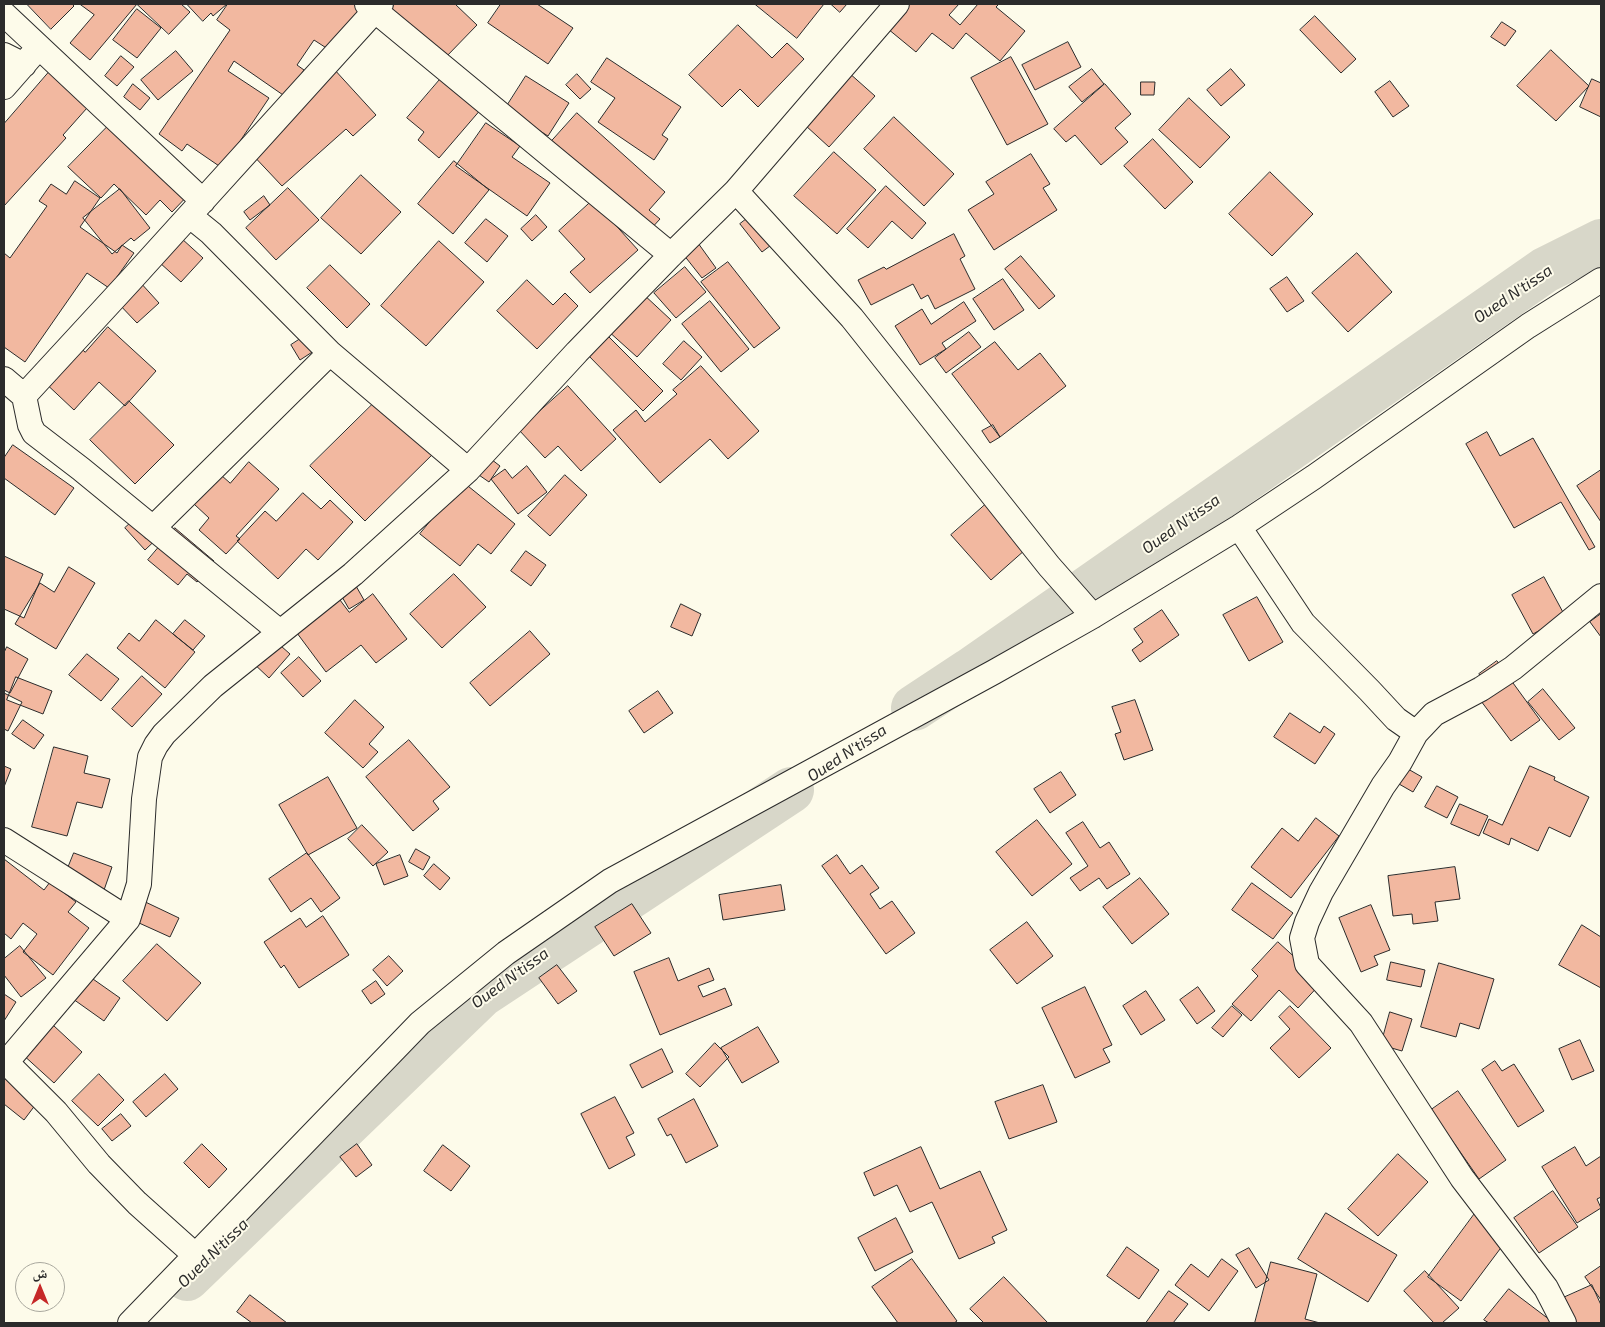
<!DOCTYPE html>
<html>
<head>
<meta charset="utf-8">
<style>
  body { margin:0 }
  #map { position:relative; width:1605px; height:1327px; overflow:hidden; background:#fdfbea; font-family:"Exo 2","Noto Naskh Arabic",sans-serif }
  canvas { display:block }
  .frame { position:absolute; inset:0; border:5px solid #2b2b2b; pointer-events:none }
  .north { position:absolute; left:15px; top:1262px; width:50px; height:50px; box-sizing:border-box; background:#fdfbea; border:1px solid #a9a89e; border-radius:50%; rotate:0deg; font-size:14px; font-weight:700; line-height:20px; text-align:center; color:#2b2b2b }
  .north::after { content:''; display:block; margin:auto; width:18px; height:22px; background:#c62828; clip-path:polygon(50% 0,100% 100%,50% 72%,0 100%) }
</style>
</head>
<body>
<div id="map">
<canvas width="1605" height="1327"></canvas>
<div class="frame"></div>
<div class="north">ش</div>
</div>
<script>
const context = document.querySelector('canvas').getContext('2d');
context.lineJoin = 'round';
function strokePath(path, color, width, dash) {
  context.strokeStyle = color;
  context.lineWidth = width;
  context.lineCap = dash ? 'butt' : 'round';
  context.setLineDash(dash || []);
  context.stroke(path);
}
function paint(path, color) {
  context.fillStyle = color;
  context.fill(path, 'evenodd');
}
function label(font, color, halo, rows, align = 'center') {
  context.font = font + ' "Exo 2",sans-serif';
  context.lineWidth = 4;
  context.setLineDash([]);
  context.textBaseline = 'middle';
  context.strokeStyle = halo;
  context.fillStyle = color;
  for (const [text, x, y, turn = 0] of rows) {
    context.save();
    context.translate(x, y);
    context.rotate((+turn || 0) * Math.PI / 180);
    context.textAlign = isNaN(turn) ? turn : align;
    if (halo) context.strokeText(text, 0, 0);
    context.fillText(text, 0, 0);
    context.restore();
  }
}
strokePath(new Path2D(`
  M914,708l56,-37 575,-401 56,-28
  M187,1278l295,-284 309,-204`), '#d8d7c9', 46);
const building = new Path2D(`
  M27,4h45l2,2 -23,23z
  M80,4h57l-47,56 -20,-17 24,-28z
  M137,4h44l9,8 -21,22z
  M187,4h40l-14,12 -2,-3 -8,8z
  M228,4h135l-32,47 -17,-11 -17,25 7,5 -18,27 -52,-36 -6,10 41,27 -47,70 -35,-24 -5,7 -23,-17 71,-104 -13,-10z
  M387,4h68l22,21 -32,33z
  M501,4h36l36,24 -25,36 -60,-41z
  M755,4h69l-27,34z
  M831,4h16l-7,8z
  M898,4h61l-10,11 11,10 18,-21h21l-3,3 29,24 -25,30 -34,-28 -13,16 -21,-16 -16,19 -34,-28z
  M137,9l24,19 -24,30 -24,-18z
  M1315,16l41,43 -15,14 -41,-43z
  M1502,22l14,9 -11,15 -14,-9z
  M738,25l34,33 15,-15 17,16 -46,48 -18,-18 -18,18 -33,-32z
  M1068,42l13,25 -46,23 -13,-25z
  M1551,50l38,36 -33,35 -39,-35z
  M176,51l17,20 -35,29 -17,-20z
  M121,56l13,11 -17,19 -12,-10z
  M1011,57l37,67 -41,21 -36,-67z
  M607,58l74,49 -19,28 6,4 -14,21 -56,-38 17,-24 -24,-16z
  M56,64l39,35 -32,36 3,3 -62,68v-82z
  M839,64l36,32 -46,51 -36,-33z
  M333,68l43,47 -23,21 -7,-7 -64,57 -33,-35z
  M1092,69l12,15 -22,18 -13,-15z
  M1231,69l14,16 -24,21 -14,-16z
  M577,74l14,15 -11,10 -14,-14z
  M443,76l39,32 -43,50 -21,-18 6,-8 -17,-14z
  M526,76l43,27 -21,33 -43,-27z
  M1592,79l9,4v34l-21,-10z
  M1390,81l19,25 -16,11 -18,-25z
  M1141,82h14l-1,13h-13z
  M133,84l17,14 -10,12 -16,-13z
  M1105,84l26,30 -16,14 13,14 -27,23 -26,-30 -9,7 -12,-13z
  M1189,98l41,39 -30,31 -41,-38z
  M577,113l88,79 -16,18 11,9 -11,12 -99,-88z
  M894,117l60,57 -30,32 -60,-57z
  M116,118l76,73 -20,21 -12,-12 -14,15 -32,-31 -13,14 -33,-31z
  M486,123l34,23 -8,11 38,26 -23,33 -71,-50z
  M1153,139l40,43 -28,27 -41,-43z
  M834,152l42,38 -39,44 -43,-38z
  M1031,154l19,30 -7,4 14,22 -63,40 -26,-40 26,-16 -8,-12z
  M454,161l35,29 -36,44 -35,-30z
  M1270,172l43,42 -41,42 -43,-42z
  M361,175l40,37 -40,42 -40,-36z
  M75,181l25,17 -20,29 37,26 5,-8 12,8 -25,35 -22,-15 -62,89 -21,-15v-94l6,5 37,-52 -8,-5 12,-17 15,10z
  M886,186l40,37 -14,16 -20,-18 -24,27 -21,-19z
  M288,188l31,32 -43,40 -30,-32z
  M120,189l30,39 -16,13 -3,-3 -19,16 -29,-36z
  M264,196l6,9 -20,15 -6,-8z
  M593,200l45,50 -48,43 -20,-21 15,-13 -26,-28z
  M761,208l22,28 -21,16 -22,-28z
  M536,215l11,12 -15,14 -11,-12z
  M486,219l22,17 -21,26 -22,-19z
  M954,234l11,22 -5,3 15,30 -40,20 -7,-14 -7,4 -8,-15 -42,21 -13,-25 26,-13 2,2z
  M181,238l22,20 -22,24 -22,-20z
  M439,241l45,41 -58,64 -45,-40z
  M698,243l18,25 -14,10 -19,-24z
  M1357,253l35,39 -44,40 -36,-39z
  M1021,256l34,40 -16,13 -34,-40z
  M728,262l52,66 -26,20 -53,-66z
  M330,265l40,39 -23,24 -40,-40z
  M685,267l21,25 -30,26 -22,-25z
  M1287,277l17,24 -17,11 -17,-23z
  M1003,279l21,31 -30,20 -21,-31z
  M527,280l26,25 12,-12 13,13 -41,43 -40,-38z
  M139,281l20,22 -22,20 -20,-21z
  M642,293l29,27 -34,37 -30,-27z
  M710,301l39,48 -28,23 -39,-48z
  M964,302l12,19 -34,22 4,6 -26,16 -25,-39 27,-17 9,15z
  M108,327l48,44 -31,35 -26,-24 -25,28 -33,-31 33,-37 11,10z
  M314,330l9,15 -23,15 -9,-15z
  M604,332l59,59 -20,20 -59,-60z
  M969,332l12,15 -35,26 -11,-15z
  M684,341l18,16 -21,23 -18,-16z
  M995,342l23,28 22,-17 26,33 -66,51 -48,-63z
  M701,366l58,65 -31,28 -18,-20 -50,44 -47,-53 23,-20 9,12 32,-28 -4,-4z
  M568,386l48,53 -35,32 -23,-25 -13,12 -26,-28z
  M129,401l45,44 -39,39 -45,-44z
  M375,402l63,47 -73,72 -55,-55z
  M993,425l7,12 -10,6 -8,-12z
  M1487,432l13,24 33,-18 62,109 -6,3 -28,-48 -47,26 -48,-84z
  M13,445l61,43 -19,27 -51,-37v-20z
  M487,456l13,10 -11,16 -13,-9z
  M249,462l30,27 -43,47 4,3 -14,15 -27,-24 10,-12 -15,-14 27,-29 9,8z
  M527,466l20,26 -29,22 -27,-35 14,-10 7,9z
  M1601,470v52l-24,-36z
  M565,475l22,20 -37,41 -22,-20z
  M463,482l52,42 -24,30 -13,-10 -18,22 -40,-32z
  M303,493l18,16 9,-9 23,22 -35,38 -12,-11 -28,30 -41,-38 28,-30 11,10z
  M994,497l40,45 -43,38 -40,-45z
  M146,509l20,21 -21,20 -20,-22z
  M175,528l39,33 -17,21 -10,-8 -9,11 -30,-25z
  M526,551l20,14 -15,21 -20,-15z
  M4,556l39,18 -19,44 -20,-9z
  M69,567l26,16 -39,66 -41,-25 25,-41 14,9z
  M454,574l32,33 -44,41 -32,-34z
  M1544,577l21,39 -32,18 -21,-39z
  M356,586l8,14 -15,9 -8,-14z
  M373,594l34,45 -31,24 -15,-18 -35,27 -32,-43 43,-33 12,16z
  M1257,597l26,45 -34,19 -26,-46z
  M681,604l20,10 -9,22 -21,-9z
  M1162,610l17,25 -39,27 -8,-12 11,-8 -9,-13z
  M1601,614v23l-11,-15z
  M156,620l39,32 -30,36 -48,-40 12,-15 10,8z
  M185,620l20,16 -12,14 -20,-16z
  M530,631l20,23 -60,52 -20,-23z
  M272,638l18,16 -21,24 -18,-17z
  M7,647l21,12 -18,34 -6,-3v-37z
  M87,654l32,25 -18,22 -32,-26z
  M299,657l22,24 -18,16 -22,-24z
  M1497,661l43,59 -29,21 -33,-44 12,-9 -11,-14z
  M142,676l20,18 -30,33 -20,-18z
  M16,677l36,14 -9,23 -36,-14z
  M1543,689l32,39 -16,12 -31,-38z
  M658,691l15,22 -29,20 -15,-22z
  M4,693l18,9 -14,29 -4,-2z
  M355,700l29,27 -15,17 9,8 -15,16 -38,-35z
  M1135,700l18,50 -29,10 -9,-26 6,-2 -9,-25z
  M1290,713l30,20 4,-7 11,8 -20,30 -41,-27z
  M23,720l21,15 -10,14 -22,-15z
  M409,740l41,47 -17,14 6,8 -26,22 -47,-54z
  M54,747l34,9 -4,17 26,6 -8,29 -25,-6 -10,34 -35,-9z
  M1401,765l21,12 -9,15 -21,-12z
  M4,766l7,3 -7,18z
  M1530,766l25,11 -1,3 35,17 -19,40 -21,-10 -11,24 -27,-13 -2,7 -26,-12 6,-14 13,6z
  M1061,772l15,23 -26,18 -16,-24z
  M328,777l29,51 -49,27 -29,-50z
  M1437,786l21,11 -11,21 -22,-11z
  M1460,804l28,12 -9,20 -28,-12z
  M1316,818l23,18 -48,62 -40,-31 31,-39 16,13z
  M1037,820l35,44 -40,32 -36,-44z
  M1083,822l17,26 9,-6 21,32 -23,15 -8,-11 -19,13 -10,-13 18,-12 -22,-33z
  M362,825l26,27 -15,14 -25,-27z
  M416,849l14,8 -7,13 -14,-8z
  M74,853l38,14 -9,26 -39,-15z
  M307,853l33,45 -19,14 -10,-14 -20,14 -22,-33z
  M400,855l8,21 -24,9 -8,-21z
  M837,855l13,19 12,-9 17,23 -9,6 10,15 12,-8 23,32 -29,21 -64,-88z
  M4,859l40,31 6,-8 26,20 -8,10 21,16 -36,47 -30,-23 14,-18 -14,-11 -12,16 -7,-6z
  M434,864l16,14 -10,12 -16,-14z
  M1455,867l5,32 -25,3 3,19 -25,3 -1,-10 -19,2 -5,-40z
  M1140,878l29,36 -37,30 -29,-37z
  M1252,883l41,30 -20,26 -41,-29z
  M781,885l4,25 -62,10 -4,-25z
  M137,898l42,20 -9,19 -42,-19z
  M632,904l19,29 -37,23 -19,-29z
  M1371,905l19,45 -16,6 4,9 -17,7 -22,-54z
  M323,916l26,39 -50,33 -15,-23 -3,3 -17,-26 36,-24 6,9z
  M1027,922l26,34 -36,28 -27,-34z
  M1582,925l19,12v51l-42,-23z
  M1278,942l44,40 -24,26 -19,-18 -28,31 -19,-17 26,-28 -6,-6z
  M157,944l44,39 -34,38 -44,-40z
  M20,946l26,32 -25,19 -17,-22v-16z
  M389,956l14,15 -16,15 -14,-16z
  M669,958l9,23 31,-13 5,12 -16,6 5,11 22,-9 7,17 -72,30 -26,-63z
  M1391,962l34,8 -4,17 -34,-7z
  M1439,963l55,16 -15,50 -19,-6 -4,14 -35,-10z
  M557,965l20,26 -19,13 -19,-26z
  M83,972l37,26 -16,23 -38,-27z
  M376,981l9,13 -14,10 -9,-13z
  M1085,987l27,58 -9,4 7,13 -35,16 -33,-70z
  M1198,987l17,24 -18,13 -17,-24z
  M1146,991l19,29 -24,15 -18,-29z
  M4,994l12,8 -12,19z
  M1232,1006l10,9 -19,22 -11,-9z
  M1290,1006l41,42 -32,30 -29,-30 20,-19 -11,-12z
  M39,1012l43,40 -28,31 -44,-40z
  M1390,1012l22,7 -10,32 -21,-6z
  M758,1027l21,35 -37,21 -21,-35z
  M1580,1040l14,31 -22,9 -13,-31z
  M715,1043l14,14 -29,30 -14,-13z
  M662,1049l11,23 -31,16 -12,-23z
  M4,1061l41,31 -21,28 -20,-16z
  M1495,1061l7,10 12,-7 30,47 -26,16 -36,-57z
  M99,1074l25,26 -26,26 -26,-25z
  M165,1074l13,15 -32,28 -13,-15z
  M1043,1085l14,37 -48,17 -14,-37z
  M1458,1091l48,69 -27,19 -48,-69z
  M615,1097l19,36 -8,4 9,18 -26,14 -28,-55z
  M694,1099l24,47 -32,17 -15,-29 -4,2 -9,-17z
  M121,1114l10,12 -19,15 -10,-12z
  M202,1144l25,25 -18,19 -25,-25z
  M357,1144l15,21 -16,12 -16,-20z
  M443,1145l27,21 -19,25 -27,-20z
  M921,1147l19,42 40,-18 27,59 -15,7 3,6 -36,16 -27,-57 -22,10 -13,-27 -23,11 -10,-23z
  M1575,1147l11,19 15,-10v41l-4,2 4,9 -24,15 -35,-56z
  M1398,1154l30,28 -50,54 -30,-27z
  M1553,1191l25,36 -39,26 -25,-35z
  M1476,1212l33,25 -48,64 -33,-24z
  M1326,1213l71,42 -29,47 -70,-43z
  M896,1218l17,34 -38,19 -17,-33z
  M1127,1247l32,23 -20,29 -32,-23z
  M1249,1248l20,32 -13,8 -20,-33z
  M912,1259l45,62 -3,2h-56l-26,-36z
  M1222,1259l16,12 -29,40 -34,-26 16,-21 17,13z
  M1271,1262l46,12 -12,45 15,4h-65z
  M1601,1266v34l-16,-23z
  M1425,1271l34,37 -17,15h-8l-30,-32z
  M1004,1277l44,46h-64l-14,-14z
  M1592,1285l9,20v18h-37l-10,-21z
  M1509,1289l45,34h-65l-5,-3z
  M1169,1291l19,13 -15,19h-27z
  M250,1295l37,28h-35l-15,-11z`);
paint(building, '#f2b8a0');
strokePath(building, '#2b2b2b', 1);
const street = new Path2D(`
  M367,4l304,251
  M4,14l199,187
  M4,55l20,10
  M4,87l35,-40
  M736,191l116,127 197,248 44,50
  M190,216l21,17 119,120 138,117
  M4,379l20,17 106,-115 251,-277
  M24,396l6,29 4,8 47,36 199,163
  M1239,527l64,96 67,68 26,28 20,14 -16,29 -17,24 -62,106 -14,30 -5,16 5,26 54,59 101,155 84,110 18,35
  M153,528l177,-175
  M1416,733l18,-19 47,-25 32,-21 88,-72
  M4,840l124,79
  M6,1062l50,50 43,52 38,39 58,52
  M4,1065l124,-146 11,-35 5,-85 6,-42 6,-12 8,-11 49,-48 140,-112 115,-104 109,-118 94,-97 65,-64 161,-187
  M130,1323l290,-300 86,-70 104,-72 384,-209 99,-56 146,-89 75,-50 214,-151 73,-46`);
strokePath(street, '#2b2b2b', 26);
strokePath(street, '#fdfbea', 24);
label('italic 16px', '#2b2b2b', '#fdfbea', [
  ["Oued N'tissa",1513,294,-34],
  ["Oued N'tissa",1181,524,-35],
  ["Oued N'tissa",847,753,-33],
  ["Oued N'tissa",510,978,-36],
  ["Oued N'tissa",213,1253,-44]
]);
</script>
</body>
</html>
